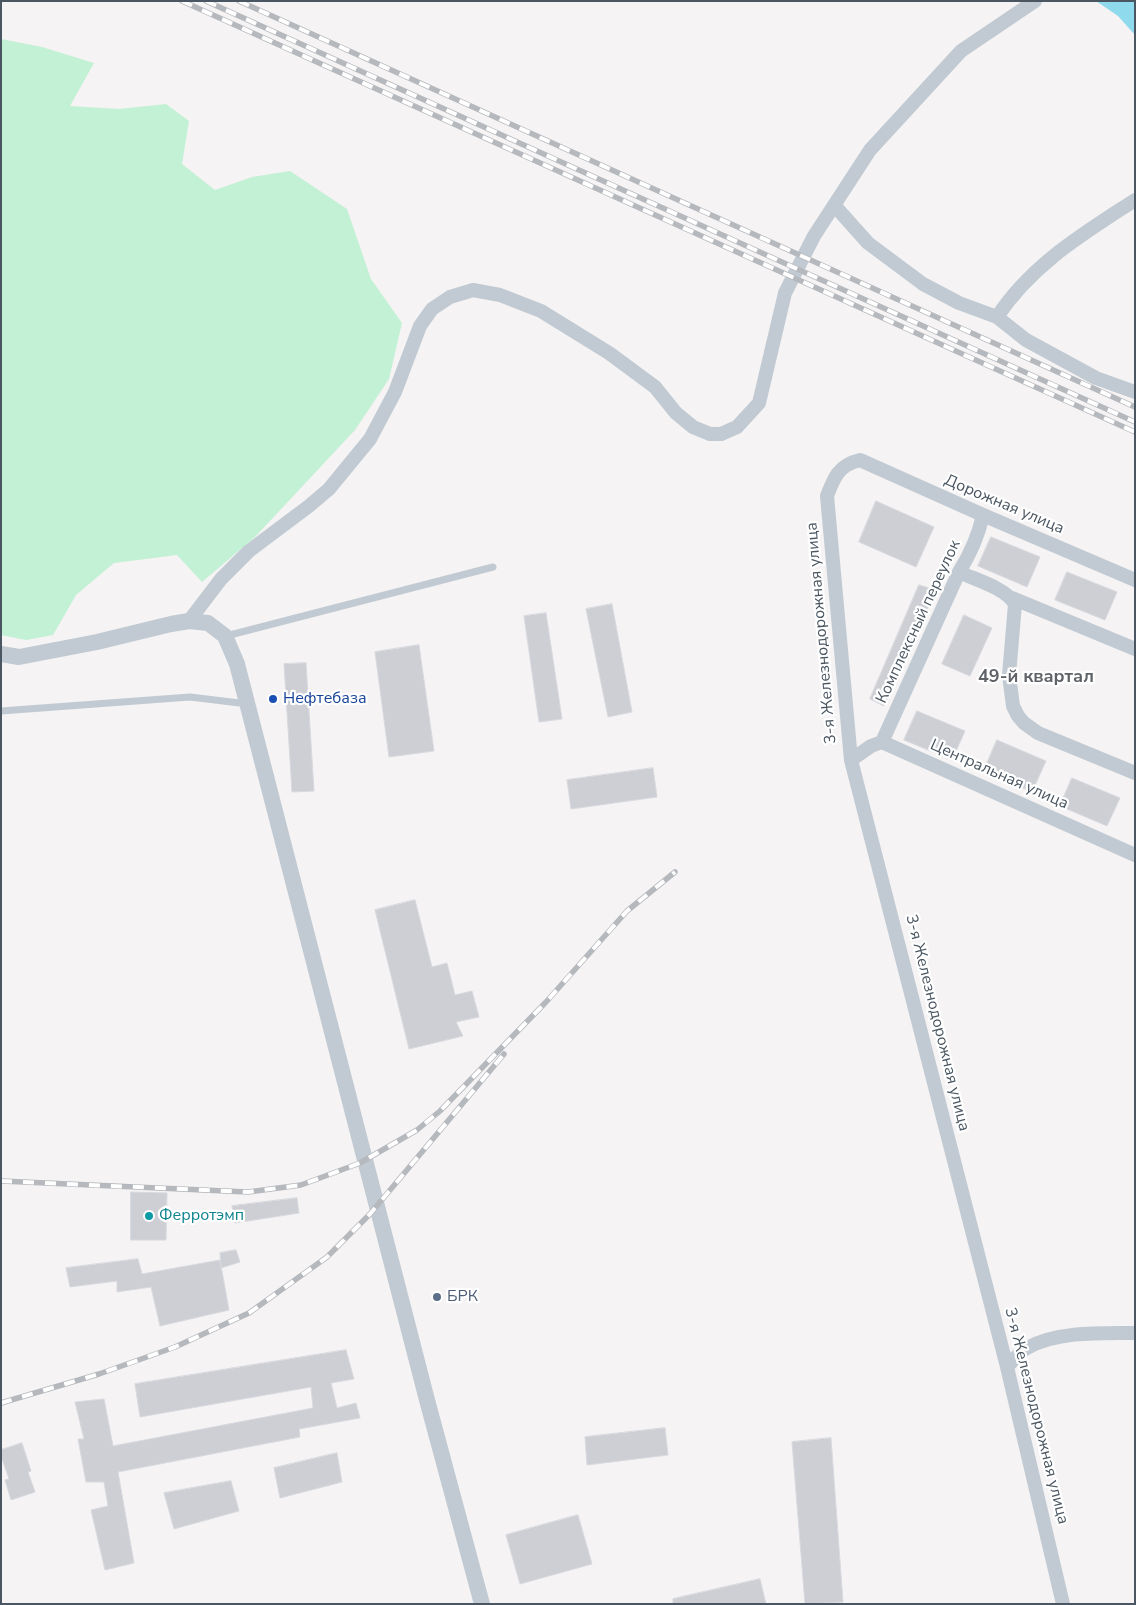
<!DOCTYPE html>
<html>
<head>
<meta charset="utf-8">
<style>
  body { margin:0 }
  #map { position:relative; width:1136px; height:1605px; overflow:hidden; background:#f5f3f3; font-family:"Nunito Sans",sans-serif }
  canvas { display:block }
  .frame { position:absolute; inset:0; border:2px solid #4a5661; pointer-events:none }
</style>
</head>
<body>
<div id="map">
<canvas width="1136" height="1605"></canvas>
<div class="frame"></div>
</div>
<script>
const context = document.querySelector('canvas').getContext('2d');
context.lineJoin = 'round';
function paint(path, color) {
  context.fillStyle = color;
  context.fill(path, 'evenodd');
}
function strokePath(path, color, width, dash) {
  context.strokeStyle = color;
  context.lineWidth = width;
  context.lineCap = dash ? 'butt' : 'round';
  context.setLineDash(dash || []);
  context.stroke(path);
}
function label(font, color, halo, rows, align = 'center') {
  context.font = font + ' "Nunito Sans",sans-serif';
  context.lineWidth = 4.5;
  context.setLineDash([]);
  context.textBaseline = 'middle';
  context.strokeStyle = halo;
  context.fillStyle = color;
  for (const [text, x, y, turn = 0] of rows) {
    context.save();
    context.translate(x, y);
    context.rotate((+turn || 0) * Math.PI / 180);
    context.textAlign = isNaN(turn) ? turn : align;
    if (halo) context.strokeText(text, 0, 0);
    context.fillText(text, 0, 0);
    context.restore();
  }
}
paint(new Path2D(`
  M1,39l41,8 52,16 -24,43 49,3 47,-5 23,17 -7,43 33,26 37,-13 38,-6 57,38 24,70 31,44 -13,56 -34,51 -100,107 -53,45 -25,-27 -63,8 -38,32 -23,40 -27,5 -25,-5z`), '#c3f1d5');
paint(new Path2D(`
  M1096,1h39v34l-17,-19z`), '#90daee');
const building = new Path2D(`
  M876,501l58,26 -18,40 -57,-25z
  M991,537l49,20 -13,30 -49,-21z
  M1067,572l50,20 -12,28 -50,-20z
  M919,585l17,5 -52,116 -14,-7z
  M612,604l20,108 -24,5 -22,-108z
  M546,613l16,106 -23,3 -15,-106z
  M964,615l28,13 -22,48 -28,-12z
  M419,645l15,106 -45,6 -14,-105z
  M306,663l8,128 -22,1 -8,-128z
  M917,711l48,20 -13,29 -48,-20z
  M997,740l49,21 -14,31 -48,-22z
  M653,768l4,29 -86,12 -4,-29z
  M1072,778l48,20 -13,28 -47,-20z
  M415,900l17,67 15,-4 8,32 17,-4 7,26 -23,5 7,14 -54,13 -34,-139z
  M131,1192l36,1 -1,47h-35z
  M297,1198l2,15 -64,10 -3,-17z
  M236,1250l4,12 -19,6 -1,-15z
  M138,1259l4,15 78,-14 9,50 -69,16 -9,-39 -34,5v-11l-47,6 -4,-19z
  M346,1350l8,29 -23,4 6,25 19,-5 4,15 -61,11 1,8 -182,35 16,91 -29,7 -14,-60 17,-4 -4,-24h-18l-8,-43h6l-9,-37 29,-3 9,47 200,-38 -2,-21 -171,30 -5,-33z
  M665,1428l3,27 -81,10 -2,-28z
  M831,1438l12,164 -38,2 -13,-162z
  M22,1443l9,28 -3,1 7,20 -24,8 -6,-20 4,-1 -8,-23v-6z
  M337,1453l5,29 -62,16 -6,-30z
  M231,1481l8,30 -65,18 -10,-36z
  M578,1515l14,49 -72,20 -14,-49z
  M760,1579l6,25h-93v-5z`);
paint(building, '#cdcfd5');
strokePath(building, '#d7d9de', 1);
strokePath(new Path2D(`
  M226,636l267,-69
  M1,711l189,-14 58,7`), '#c1cad2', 7);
strokePath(new Path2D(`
  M834,205l34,38 55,41 36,19 38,14c35,-53 86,-83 138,-117
  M997,317l29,23 70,38 39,14
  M959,572c17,8 47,16 56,32l-6,71 4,31 5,10 6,7 14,10 97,40
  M1012,598l123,51
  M189,621l32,-42 28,-28 60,-45 20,-17 41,-50 25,-47 25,-66 12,-17 18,-12 23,-7 27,5 41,16 68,42 46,34 21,26 17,14 17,7h11l16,-7 22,-24 26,-110 29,-57 56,-86 91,-99 74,-50
  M882,742l77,-170c12,-19 19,-35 24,-57
  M851,760l20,-14 11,-4 253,113
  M1007,1367c6,-6 12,-15 20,-19 30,-17 74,-15 108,-15
  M1063,1604l-56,-237 -156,-607 -24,-264c7,-19 12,-31 33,-36l123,55 152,65`), '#c1cad2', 14);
strokePath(new Path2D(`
  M1,654l18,3 78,-15 74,-18 18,-3 19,2 17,13 12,28 190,736 55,204`), '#c1cad2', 16);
const rail = new Path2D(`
  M182,1l953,431
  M206,1l929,421
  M239,1l896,406
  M1,1181l247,11 53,-7 59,-22 57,-33 23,-19 106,-109 81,-91 48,-39
  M1,1403l98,-29 76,-27 74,-34 78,-56 43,-43 134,-160`);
strokePath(rail, '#b5b8bd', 5.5);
strokePath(rail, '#fff', 4, [11]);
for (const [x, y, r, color] of [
  [273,699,5,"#1a4fb4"],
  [149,1216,5,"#0f9aa8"],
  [437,1297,5,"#5c6f8a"]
]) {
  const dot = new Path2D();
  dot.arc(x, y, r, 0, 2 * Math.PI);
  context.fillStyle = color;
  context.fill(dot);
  strokePath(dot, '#fff', 2);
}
label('16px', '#4a5661', '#fff', [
  ["Дорожная улица",1004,505,23],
  ["Комплексный переулок",919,622,-65],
  ["3-я Железнодорожная улица",822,633,-95],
  ["Центральная улица",999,775,24],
  ["3-я Железнодорожная улица",937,1023,76],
  ["3-я Железнодорожная улица",1036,1416,76]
]);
label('16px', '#164399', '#fff', [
  ["Нефтебаза",283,699]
], 'left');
label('16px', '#0d838f', '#fff', [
  ["Ферротэмп",159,1216]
], 'left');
label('16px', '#4e5e75', '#fff', [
  ["БРК",447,1297]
], 'left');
label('bold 18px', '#5f6368', '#fff', [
  ["49-й квартал",1036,678]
]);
</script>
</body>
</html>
